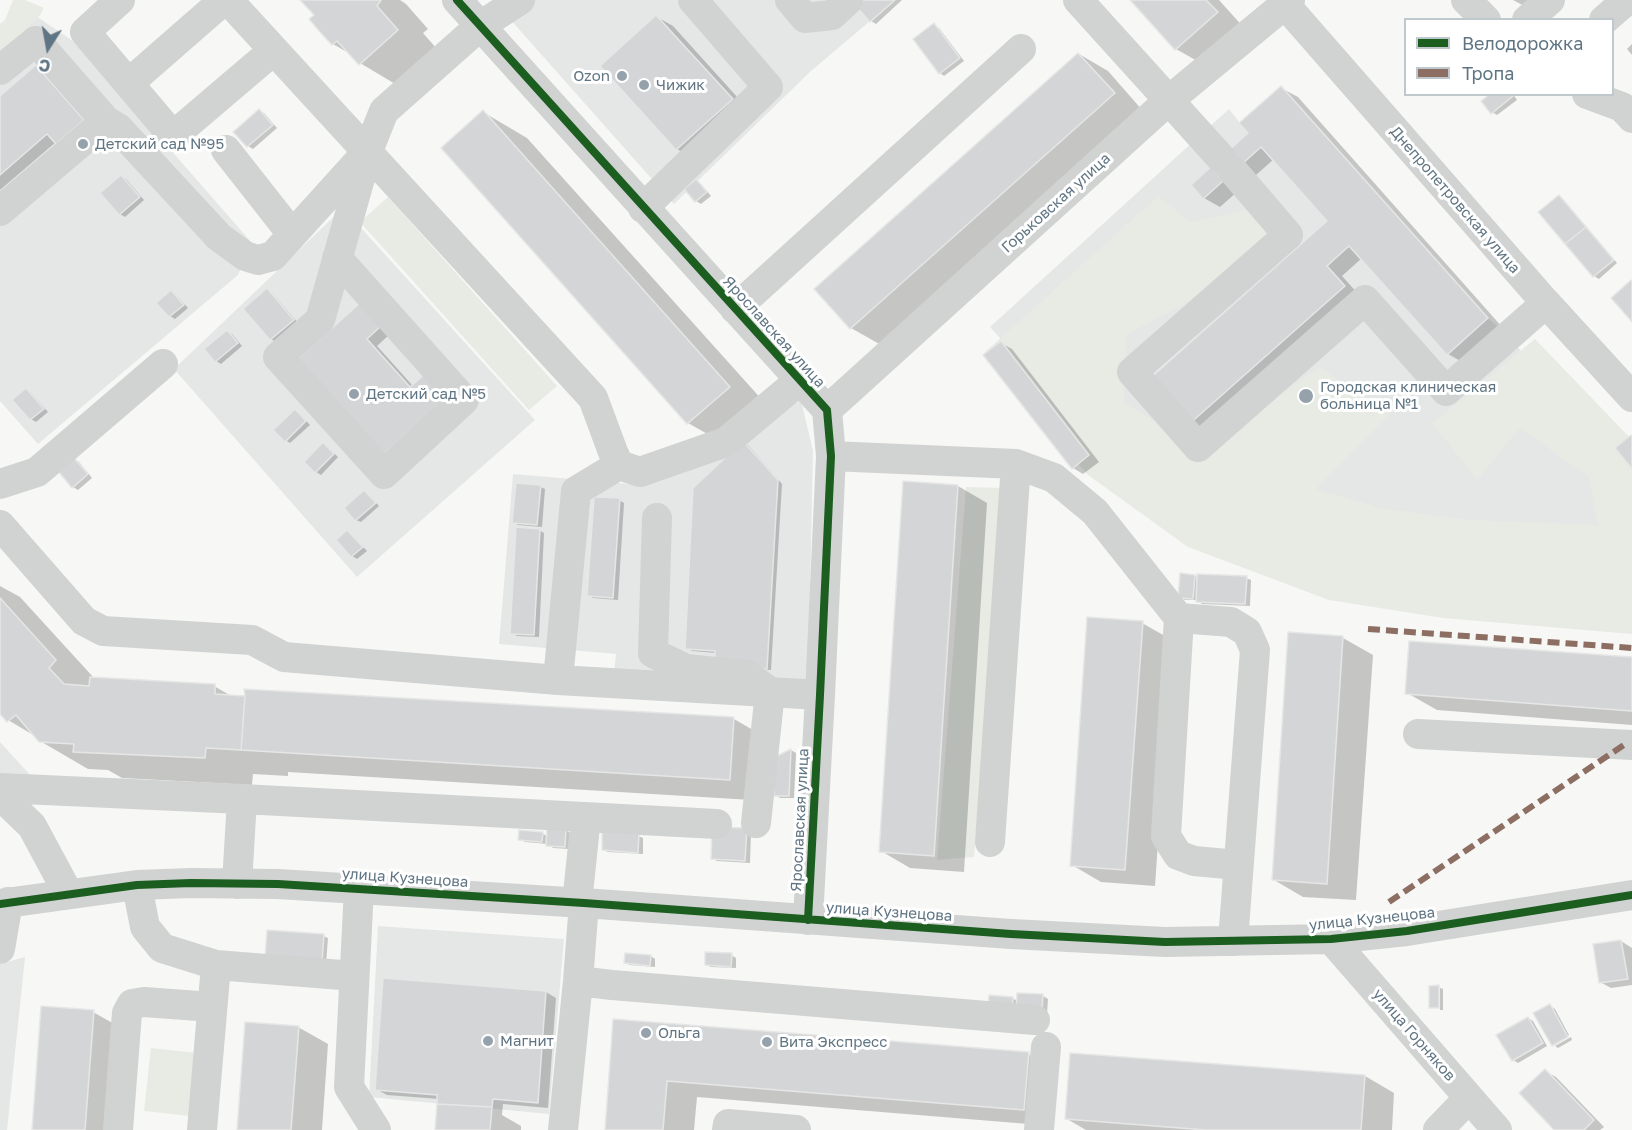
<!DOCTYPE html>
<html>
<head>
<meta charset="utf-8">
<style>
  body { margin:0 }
  #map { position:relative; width:1632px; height:1130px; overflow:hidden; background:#f7f7f6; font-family:"Golos Text",sans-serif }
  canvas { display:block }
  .legend { position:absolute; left:1404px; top:18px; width:210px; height:78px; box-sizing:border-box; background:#fff; border:2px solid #bfc8cd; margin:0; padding:8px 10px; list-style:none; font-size:18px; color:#607583 }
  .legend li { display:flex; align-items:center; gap:12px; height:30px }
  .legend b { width:30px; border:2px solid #bfc8cd }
  .north { position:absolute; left:18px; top:18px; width:60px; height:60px; -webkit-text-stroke:4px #fff; paint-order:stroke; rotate:191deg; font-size:16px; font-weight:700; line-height:24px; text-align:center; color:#607583 }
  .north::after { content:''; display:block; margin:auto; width:21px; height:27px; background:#607583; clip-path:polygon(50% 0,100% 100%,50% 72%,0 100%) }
</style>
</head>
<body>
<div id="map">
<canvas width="1632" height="1130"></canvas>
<ul class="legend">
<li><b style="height:8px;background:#1b5e20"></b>Велодорожка</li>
<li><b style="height:8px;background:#8d6e63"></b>Тропа</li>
</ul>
<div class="north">С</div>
</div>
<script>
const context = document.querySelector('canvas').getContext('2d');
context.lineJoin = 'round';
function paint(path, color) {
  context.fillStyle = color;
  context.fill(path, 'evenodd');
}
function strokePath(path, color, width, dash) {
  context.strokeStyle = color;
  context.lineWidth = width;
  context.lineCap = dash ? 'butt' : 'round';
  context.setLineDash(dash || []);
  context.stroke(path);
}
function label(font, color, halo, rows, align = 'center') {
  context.font = font + ' "Golos Text",sans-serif';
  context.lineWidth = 6;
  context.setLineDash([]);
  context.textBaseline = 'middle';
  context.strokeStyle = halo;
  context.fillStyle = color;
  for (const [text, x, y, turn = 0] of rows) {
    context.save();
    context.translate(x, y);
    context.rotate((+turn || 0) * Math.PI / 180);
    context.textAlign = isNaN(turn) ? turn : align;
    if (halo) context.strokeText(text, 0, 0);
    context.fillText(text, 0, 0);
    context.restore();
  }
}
paint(new Path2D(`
  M493,0h402l-84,71 -137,133z
  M36,16l43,29 173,198 -14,32 -200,169 -38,-43v-356z
  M1281,86l207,232 20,18 124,141v104l-525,-126 -117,-128 239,-218 11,14z
  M343,208l192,212 -178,157 -183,-208z
  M801,400l12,51 -5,235 -194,-13 2,-19 -117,-10 14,-170 117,10 93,-36z
  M0,742l33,36 -33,31z
  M378,926l186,13 -15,175 -180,-17z
  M25,957l-18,173h-7v-166z`), '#e5e7e7');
paint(new Path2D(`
  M13,0h12l19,8 -4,7 -40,40v-31l5,-4z
  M1158,196l33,26 61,-13 22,27 -33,38 -115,61 -2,68 80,48 115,-84 71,47 -74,75 64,19 89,12 129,5 -9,-48 -69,-49 -43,52 -45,-57 103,-84 97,101v194l-189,-16 -114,-18 -141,-53 -100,-72 -104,-122z
  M388,197l169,189 -28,24 -169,-188z
  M966,487l37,1 -29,369 -37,3z
  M151,1048l46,5 -7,63 -46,-5z`), '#e7ebe4');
paint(new Path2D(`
  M302,0h98l6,4 22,25 -5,4 21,24 -37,34 -47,-28 -8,-8 -19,-11 -22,-25 5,-4z
  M861,0h41l-26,24 -5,-3 -15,-16z
  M1132,0h87l27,30 -40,36 -30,-17z
  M1513,0h21l-8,7z
  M657,17l16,9 75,83 -55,49 -16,-9z
  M934,25l5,3 25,33 -20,15 -4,-3z
  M1632,44v11l-5,-6z
  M1079,54l29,17 35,40 -262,234 -30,-17 -35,-39z
  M36,67l11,6 46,53 -37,16 -56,48v-92z
  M1281,88l17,9 205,231 -39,35 -16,-9 -86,-96 -20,18 18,20 -156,138 -16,-9 141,-204 -55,-62 -54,48 -16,-9z
  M1492,94h21l4,6 -20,15 -5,-3z
  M260,111l4,2 13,15 -24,21 -5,-3z
  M483,112l44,26 246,274 -41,36 -44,-25z
  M121,177l5,2 18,21 -19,17 -5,-3z
  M696,181l5,3 10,12 -10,8 -5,-3 -10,-11z
  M1559,197l5,3 53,63 -18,16 -5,-3z
  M267,290l5,3 26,30 -22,19 -5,-3z
  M172,292l4,3 12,13 -13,11 -5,-3z
  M361,304l31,28 -15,14 36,40 44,18 -158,-44z
  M227,331l5,3 10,12 -21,18 -5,-3z
  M1001,343l11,6 87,113 -16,12 -10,-6z
  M26,390l5,3 17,19 -12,10 -5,-3z
  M295,411l5,3 10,11 -20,18 -5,-3z
  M743,443l5,2 34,39 -11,186 -50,-3 -4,-14 -25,-2 -5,-3z
  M324,444l14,13 -17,18 -5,-3z
  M74,459l5,3 13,16 -14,12 -5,-3z
  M958,486l29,17 -23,369 -54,-4 -29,-17z
  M541,487l4,2 -3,38 -24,-2 -4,-3z
  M364,492l5,3 10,11 -18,16 -5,-2z
  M619,500l5,3 -6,97 -25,-2 -5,-3z
  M539,530l5,3 -5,104 -22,-1 -5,-3z
  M347,532l5,3 15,16 -10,8 -5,-3 -14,-16z
  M1195,576l3,2h48l5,2 -1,26 -48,-2 -5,-4h-12l-5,-3z
  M0,586l20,11 74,81 120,8 19,11 501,22 38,22 -4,60 -480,-29v4l-35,-2 -1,11 -130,-7 -14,-8 -20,-1 -48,-28 -5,-5 -27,-16 -8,-9z
  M1142,623l30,17 -17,246 -54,-4 -29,-17z
  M1290,634l53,4 30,17 -17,245 -53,-3 -29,-17z
  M1632,659v66l-195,-15 -30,-17z
  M791,750l5,3 -2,45h-14l-4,-3 1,-37z
  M566,830l4,3 -1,16 -16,-1 -5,-4 -23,-2 -5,-3 22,-6 6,4z
  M746,830l5,3 -1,30 -33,-2 -5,-3z
  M638,836l5,2v16l-35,-2 -5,-2z
  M323,936l5,2 -2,26 -55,-4z
  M1621,941l11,7v37l-21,3 -11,-6z
  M731,955l5,3v10l-25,-1 -5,-2z
  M651,956l4,3v8l-25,-2 -5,-2z
  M1440,988l3,1v21h-3z
  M546,992l10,6 -8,110 -45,-4 -1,11 19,11v4h-85l3,-31 -52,-4 -11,-6z
  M1043,996l5,3 -1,15 -52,-3 17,-13 6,3z
  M1550,1006l5,3 14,26 -16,8z
  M93,1012l30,17 -8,101h-82z
  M1528,1018l5,3 14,25 -29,17 -5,-3z
  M615,1021l413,33 30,17 -5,55 -356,-29 -3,33h-88z
  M298,1027l30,17 -6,86h-83z
  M1571,1037l1,3 -14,8 -3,-2z
  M1545,1071l11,6 48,50 -4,3h-44z
  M1365,1076l29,17 -2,37h-306l-19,-11z`), '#0003');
const building = new Path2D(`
  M300,0h81l-4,6 21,24 -39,35 -22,-24 -5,4 -12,-13 -11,-13 5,-4z
  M859,0h36l-25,22 -16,-18z
  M1130,0h76l12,12 -43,38z
  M656,15l77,84 -57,51 -76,-84z
  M934,23l26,35 -21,16 -26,-35z
  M1078,53l37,40 -265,236 -36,-40z
  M36,65l48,55 -28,24 -9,-10 -47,41v-79z
  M1281,86l207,232 -41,37 -98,-109 -22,20 18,20 -158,140 -40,-45 180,-160 -66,-74 -58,52 -12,-14 57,-52 -9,-10z
  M1490,94h22l1,2 -22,18 -10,-13z
  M259,109l14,16 -26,22 -14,-15z
  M483,110l247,277 -43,37 -246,-276z
  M121,175l19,22 -21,18 -19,-22z
  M696,179l11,13 -12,10 -11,-13z
  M1559,195l27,32 -21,17 -27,-32z
  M1586,227l28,33 -21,17 -28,-33z
  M1631,280l1,2v40l-21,-24z
  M267,288l27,32 -24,20 -27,-31z
  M171,290l13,15 -15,12 -13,-14z
  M361,302l21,23 -15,14 43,48 16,-14 21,24 -64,58 -86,-95z
  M227,330l11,13 -23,19 -11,-13z
  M1001,341l88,114 -17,14 -89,-114z
  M26,388l18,21 -14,11 -18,-20z
  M295,409l11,12 -21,21 -12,-12z
  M1631,435l1,1v33l-17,-21z
  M743,441l35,39 -11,189 -52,-4v-14l-30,-2 8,-161z
  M323,442l11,12 -19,19 -11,-11z
  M74,458l14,16 -16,14 -14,-17z
  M903,481l55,4 -24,371 -55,-4z
  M516,483l25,2 -4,40 -25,-2z
  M364,490l12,13 -21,18 -11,-13z
  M594,497l26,1 -7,100 -26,-2z
  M516,527l24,2 -6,106 -24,-1z
  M347,530l16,17 -12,10 -15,-17z
  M1180,573l15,2 -2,24 -15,-1z
  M1197,574l50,2 -2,28 -49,-2z
  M0,598l56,62 -7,8 15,16 25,2 1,-9 125,7v10l30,2 -4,54 -35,-2 -1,10 -132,-6 1,-8 -35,-2 -23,-27 -9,7 -7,-8z
  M1087,617l56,4 -18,249 -55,-4z
  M1288,632l55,4 -16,248 -55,-4z
  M1409,641l223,16v54l-227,-17z
  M244,689l490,28 -4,63 -489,-30 4,-54z
  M791,749l-2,47h-15l1,-39z
  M547,827l19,1 -1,19 -19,-1z
  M712,827l35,1 -2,33 -34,-2z
  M519,830l24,2 -1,10 -24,-2z
  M602,832l37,2 -1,19 -36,-3z
  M267,930l57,4 -2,28 -57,-4z
  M1621,940l7,39 -29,4 -6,-39z
  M705,952l27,1 -1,14 -26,-2z
  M625,953l26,2 -1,11 -26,-3z
  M383,978l163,13 -8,112 -45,-4 -1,8 -55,-3v-9l-62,-5z
  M1439,985v23h-10v-22z
  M1017,993l26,1 -1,18 -26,-1z
  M989,995l24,2 -1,14 -24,-2z
  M1550,1004l18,33 -16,9 -19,-33z
  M41,1006l53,4 -9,120h-53z
  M1528,1017l15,26 -31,18 -16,-26z
  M613,1019l416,33 -5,58 -357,-29 -4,49h-58z
  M245,1022l54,4 -8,104h-54z
  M1070,1053l295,22 -4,55h-155l-141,-11z
  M1545,1069l49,51 -10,10h-30l-35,-37z
  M437,1104l55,3 -2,23h-55z`);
paint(building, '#d4d5d6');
strokePath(building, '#e6e6e6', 1.5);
strokePath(new Path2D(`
  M120,0l-35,32 88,104 101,-86
  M228,0l365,398 20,54 6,13 21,7 86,-30 74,-62
  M457,0l370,410 4,46 -11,239 -12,225
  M790,0l15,18 27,-3 16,-15
  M1078,0l143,158
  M1281,0l265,303 86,94
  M1466,0l20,20
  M1527,20l23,-20
  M1604,20l23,-20
  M0,70l36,-29 70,80 12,7 101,109 26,19 13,4 15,-4 95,-105 16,-40 96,-85 40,-26
  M129,83l95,-83
  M1587,94l35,13 10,11
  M226,150l66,84
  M1234,172l54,63 -156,137 66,75 167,-147 81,91 100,-88
  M643,208l125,-121 -75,-87
  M0,211l106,-90
  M337,258l127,142 -80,74 -106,-117 42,-37 46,-163
  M735,309l286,-260
  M827,410l341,-309 122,-101
  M831,456l185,8 38,14 41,34 84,106 52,4 16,10 8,18 -22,291
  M0,484l37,-12 126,-108
  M657,518l-4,135 33,16 61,6 23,17 -14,131
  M0,525l84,96 19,10 149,9 32,17 274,23 262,15
  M1179,618l-13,218 12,19 16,6 44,4
  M558,680l18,-189 43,-26
  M1418,734l214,11
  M0,788l242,11 475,25
  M0,795l32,31 36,67
  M990,842l26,-378
  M237,884l5,-85
  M137,885l8,42 17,21 54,17 -14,165
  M359,888l-10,199 27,43
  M577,903l9,-86
  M0,904l137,-19 54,-2 87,1 306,19 427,31 154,8 166,-3 76,-8 225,-36
  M1331,939l166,191
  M0,949l8,-47
  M216,965l138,11
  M578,981l34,4 423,35
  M118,1130l9,-117 5,-9 12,-2 68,5
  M563,1130l15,-149 6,-78
  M727,1130l1,-6 68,6
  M1039,1130l7,-83
  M1438,1130l31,-32`), '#d1d2d2', 30);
strokePath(new Path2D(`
  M1368,629l264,19
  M1389,902l235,-157`), '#8d6e63', 6, [12, 6]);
strokePath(new Path2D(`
  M457,0l370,410 4,46 -11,239 -12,225
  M0,904l137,-19 54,-2 87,1 306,19 427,31 154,8 166,-3 76,-8 225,-36`), '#1b5e20', 8);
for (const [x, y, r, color] of [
  [622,76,6,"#95a2ab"],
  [644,85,6,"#95a2ab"],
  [83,144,6,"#95a2ab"],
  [354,394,6,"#95a2ab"],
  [1306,396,8,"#95a2ab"],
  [646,1033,6,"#95a2ab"],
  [488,1041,6,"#95a2ab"],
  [767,1042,6,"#95a2ab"]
]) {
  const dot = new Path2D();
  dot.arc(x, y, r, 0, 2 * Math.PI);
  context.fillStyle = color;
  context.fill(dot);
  strokePath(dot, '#fff', 2);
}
label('15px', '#607583', '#fff', [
  ["Ozon",610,76,"right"],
  ["Чижик",656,85],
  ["Детский сад №95",95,144],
  ["Городская клиническая",1320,387],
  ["больница №1",1320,404],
  ["Детский сад №5",366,394],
  ["Ольга",658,1033],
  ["Магнит",500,1041],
  ["Вита Экспресс",779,1042]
], 'left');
label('15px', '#607583', '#fff', [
  ["Днепропетровская улица",1455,200,49],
  ["Горьковская улица",1056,203,-42],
  ["Ярославская улица",774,332,48],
  ["Ярославская улица",800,820,-87],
  ["улица Кузнецова",405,878,4],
  ["улица Кузнецова",889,912,4],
  ["улица Кузнецова",1372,919,-6],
  ["улица Горняков",1414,1035,49]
]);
</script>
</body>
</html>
